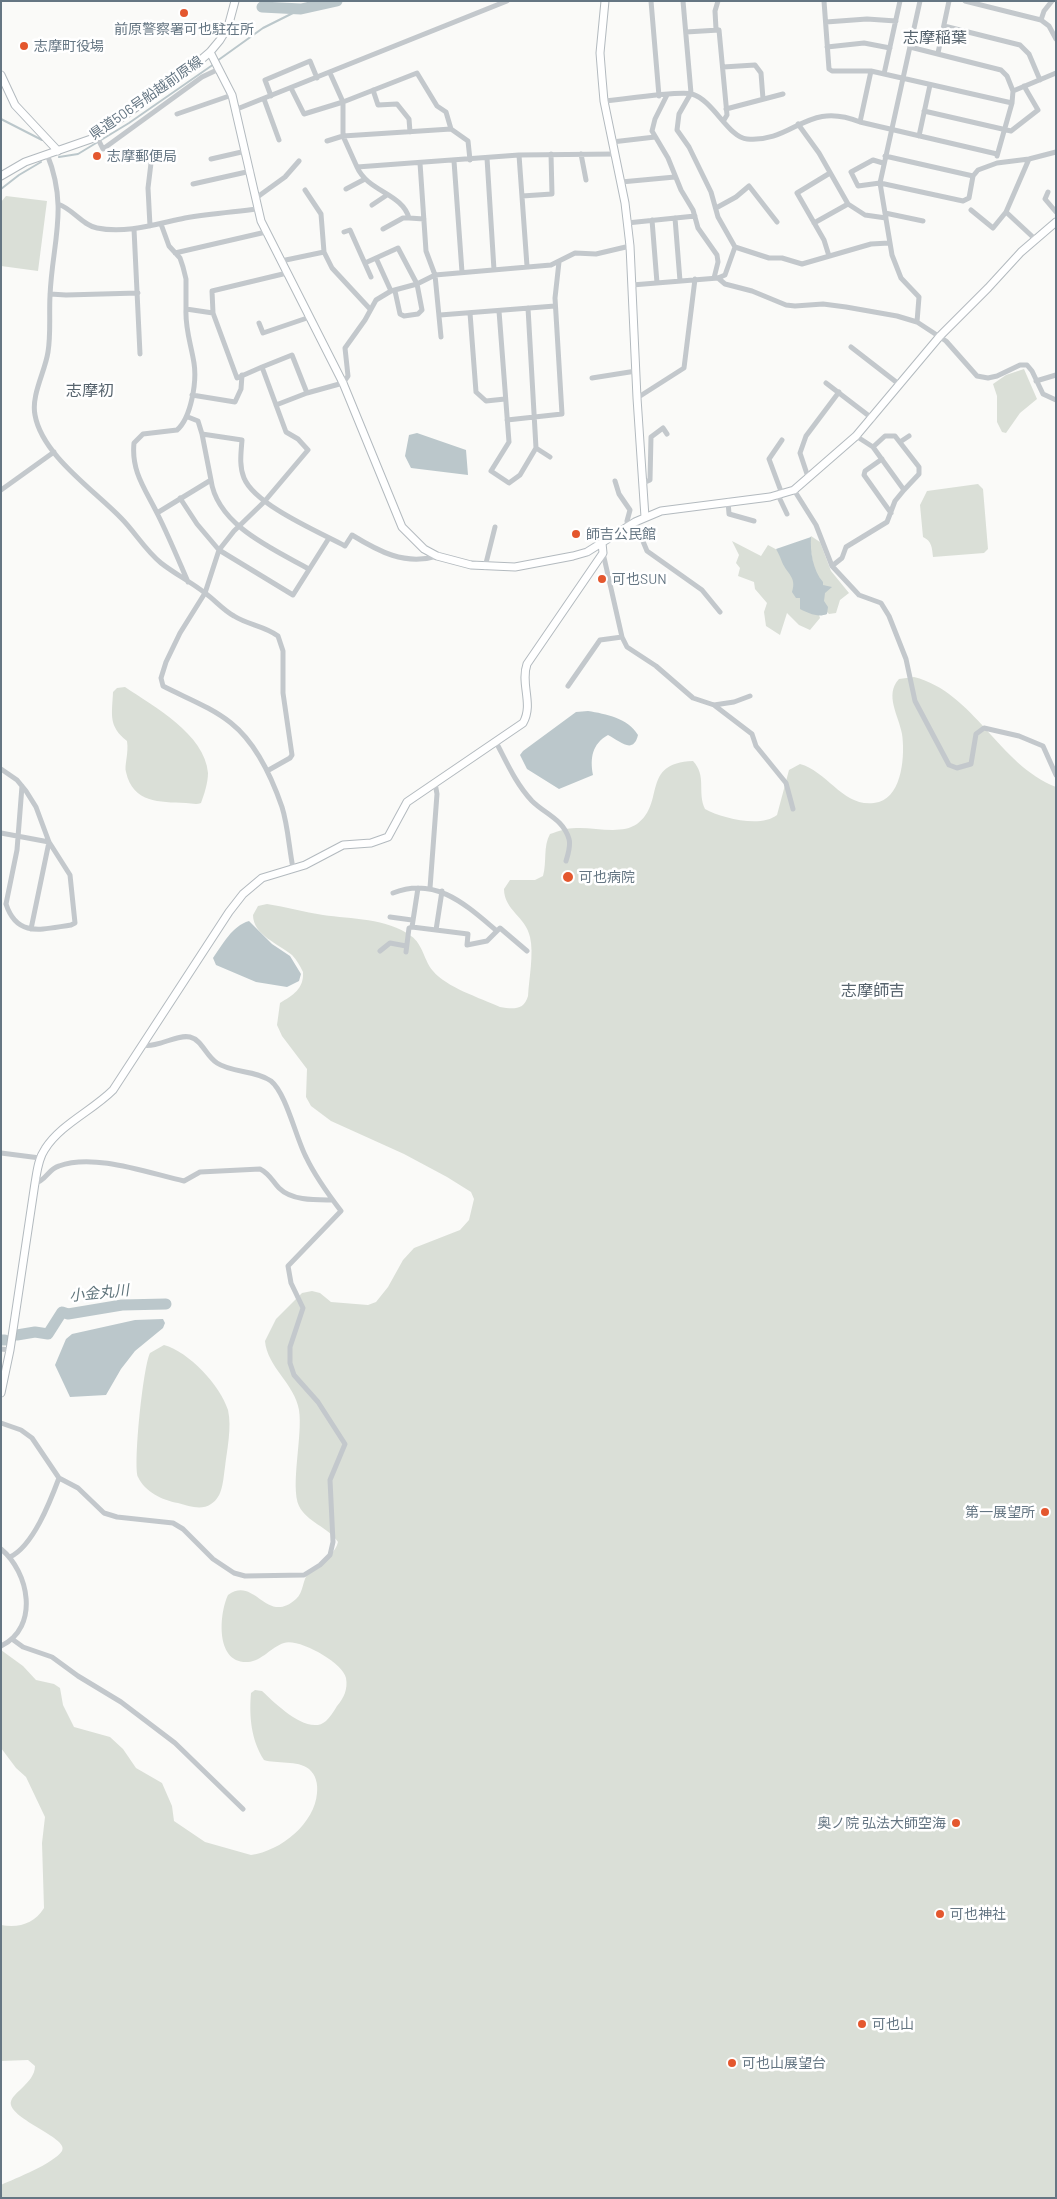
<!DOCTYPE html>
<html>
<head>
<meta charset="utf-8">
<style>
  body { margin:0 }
  #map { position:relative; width:1057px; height:2199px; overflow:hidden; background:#fafaf8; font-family:Barlow,sans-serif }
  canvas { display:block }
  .frame { position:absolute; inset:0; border:2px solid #657683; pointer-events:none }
</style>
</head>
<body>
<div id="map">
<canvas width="1057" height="2199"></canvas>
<div class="frame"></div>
</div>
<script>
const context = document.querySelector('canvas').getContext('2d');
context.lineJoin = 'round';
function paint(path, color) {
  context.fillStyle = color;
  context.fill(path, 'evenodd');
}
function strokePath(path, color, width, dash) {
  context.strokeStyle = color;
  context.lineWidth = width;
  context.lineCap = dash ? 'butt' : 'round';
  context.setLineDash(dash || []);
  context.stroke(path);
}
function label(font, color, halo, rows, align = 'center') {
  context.font = font + ' Barlow,"Noto Sans JP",sans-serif';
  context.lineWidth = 5;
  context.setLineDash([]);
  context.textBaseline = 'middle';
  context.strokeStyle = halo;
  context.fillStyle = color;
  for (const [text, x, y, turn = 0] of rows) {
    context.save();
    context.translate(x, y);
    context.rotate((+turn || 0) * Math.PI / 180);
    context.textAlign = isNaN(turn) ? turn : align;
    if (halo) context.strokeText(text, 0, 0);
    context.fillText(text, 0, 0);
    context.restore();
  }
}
paint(new Path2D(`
  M6,196l41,5 -9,70 -37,-5v-64z
  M1024,369l13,30 -17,14 -14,20 -4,-1 -5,-10v-26l-4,-12 13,-9z
  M978,484l5,5 5,60 -4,4 -51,4c-1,-9 -1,-16 -10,-20l-3,-32 7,-14z
  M811,536l9,6 11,29 18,22 -9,7 -4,13 -7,1 -4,-4 -4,-24 -6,-10 -6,-36z
  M732,541l29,15 7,-11 13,7 37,60 2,6 -10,12 -11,-5 -12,-12 -7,22 -14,-9 -2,-14 3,-9 -12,-14 -1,-7 -16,-6 2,-8 -4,-5 3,-8z
  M914,677c60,15 85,88 142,110v1411h-1055v-13c15,-7 52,-21 61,-34 8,-12 -47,-30 -51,-46 -3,-11 24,-21 24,-39l-7,-6 -27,1v-136c18,3 33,-1 43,-17l-2,-65 3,-26 -19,-40 -10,-9 -15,-20v-98l22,16 13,14 18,4 6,4 3,17 11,22 36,10 13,12 13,19 26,15 10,23 2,15 31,21 46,13c30,-4 64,-32 66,-62 1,-9 -1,-18 -8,-24 -11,-9 -33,-5 -45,-9 -13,-20 -15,-44 -13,-67l4,-3 7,1c12,11 46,46 64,30 4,-4 8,-10 11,-15 7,-8 11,-17 9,-28 -3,-15 -47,-40 -62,-35 -13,4 -22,18 -36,19 -33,2 -29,-48 -20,-67 27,-20 38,31 68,4 8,-7 6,-19 13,-27 10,-10 25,-15 29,-30 -10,-15 -31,-20 -39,-36 -9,-20 4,-71 0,-96 -4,-26 -32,-43 -34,-69l11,-22 26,-26 10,-2 8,2 11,9 37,3 8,-3 12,-15 15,-27 11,-12 46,-18 9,-10 5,-21 -3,-7 -24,-15 -43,-23 -73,-33 -20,-15 -5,-9 1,-28 -25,-33 -5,-11 3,-22c13,-8 24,-14 23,-31 -3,-6 -6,-12 -11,-17 -13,-11 -39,-20 -39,-40l5,-9 9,-2c19,3 37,8 56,11 28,4 64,3 88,21 12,8 13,25 22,35 13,16 47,27 67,36 12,2 24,4 28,-11 1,-17 6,-43 2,-59 -4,-20 -26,-27 -26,-48l6,-9h25l8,-4c4,-14 0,-30 7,-42 9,-3 17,-6 26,-6 19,-1 45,7 61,-4 29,-21 3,-61 56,-63 14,15 4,31 12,48 16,9 56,19 72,6l12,-45 11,-6c29,8 45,47 79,38 24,-7 26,-49 23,-68 -3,-18 -18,-39 -3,-55z
  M125,687c28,19 80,47 83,86 0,10 -4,22 -7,30 -5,2 -10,0 -15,0 -27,-1 -53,0 -60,-31 -2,-6 3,-19 1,-31 -19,-15 -15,-26 -14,-49l4,-4z
  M164,1345c25,7 56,40 64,65 4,17 -1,40 -3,57 -2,13 -2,30 -14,37 -10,7 -22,2 -33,-1 -16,-3 -33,-11 -40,-26 -5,-12 5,-110 12,-124z`), '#dadfd7');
paint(new Path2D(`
  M417,433l49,17 2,25 -57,-7 -6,-12 4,-21z
  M811,537c-1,14 2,34 12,45v3l9,2 -7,6 -1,8 4,6 -1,7c-9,4 -19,-1 -27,-5v-11h-4l-4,-6c5,-15 -5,-18 -10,-30 -2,-5 -3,-8 -6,-13z
  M588,711c18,3 40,7 50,24 -5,20 -18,6 -30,0 -16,9 -18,23 -15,40l-34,14 -32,-20 -7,-14 3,-4 53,-39z
  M249,921l23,23 18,12 11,18 -2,7 -12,6 -31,-5 -40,-17 -3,-7c10,-14 19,-32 36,-37z
  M163,1319l2,4 -2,5 -28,23 -14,18 -15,26 -36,2 -15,-32 11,-26 6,-5 63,-14z`), '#bbc7cb');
strokePath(new Path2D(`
  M217,61l46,-33 38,-19
  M1,119l41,21
  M59,157l19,-3 51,-31 85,-59
  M1,189l18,-14 22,-13`), '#bbc7cb', 2);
strokePath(new Path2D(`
  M262,7l39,2 36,-8
  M17,1335l18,-3 13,2 14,-22 6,2 54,-9 44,-1
  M1,1340h4`), '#bbc7cb', 11);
const secondary = new Path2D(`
  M605,1l-5,52 2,25 2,23 21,102 5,43 7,152 8,119
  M210,52l22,43 29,126 82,162 59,144 22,22 13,7 34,9 44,2 58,-11 14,-4 48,-30 26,-11 109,-14 24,-7 62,-54 84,-100 48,-48 33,-36 35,-30
  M1,75l14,30 43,46
  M1,176l24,-14 66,-23 98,-69 21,-18 10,-12 8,-13 7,-26
  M1,1393l9,-43 25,-167c2,-11 3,-24 10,-34 16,-25 47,-38 68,-59l116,-178 14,-18 19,-16 43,-13 38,-20 28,-2 17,-6 19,-35 116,-79c11,-19 -3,-39 4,-59l76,-111 -1,-10`);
strokePath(secondary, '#b3babf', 9);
strokePath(new Path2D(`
  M651,1l8,95
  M683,1l8,92 -12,21 -2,16 12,17 22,45 7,25 17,30 34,11h13l20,6 69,-20 18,-1
  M824,1l5,68 3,2h39l141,32
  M965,1l76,19 8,6 7,13
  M1041,20l3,-9 8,-10
  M826,22l41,-3 29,2
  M944,26l76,19 9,9 11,26
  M716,29l-1,-18 3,-10
  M686,32l33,-2 8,85 -3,5
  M827,47l37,-4 26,5
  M910,47l91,23 6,6 6,15
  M938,53l11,-52
  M723,67l32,-2 6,8 2,26
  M330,73l13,29v34l14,31
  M884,74l16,-73
  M291,88l13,26 39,-12 74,-29 20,33 9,6 5,17 17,12 2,19
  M373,90l5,15 19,-1 12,15 1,13
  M667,95l-12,24 -3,12 16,27 13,32 12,20 5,18 19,27 1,7 -4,16
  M271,96l-6,-16 45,-19 7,17
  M264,99l15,41
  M604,101c15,-1 77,-11 88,-7 21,6 37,44 55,45 47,4 59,-39 113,-17l137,32
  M237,109l270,-108
  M726,109l57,-15
  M924,111l87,20 27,-21 -14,-24
  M177,114l55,-19
  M860,122l11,-51
  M798,124l21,29 29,51 17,11 21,3
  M96,135l7,14 99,-72 17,-8
  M919,136l11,-51
  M327,141l16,-5 108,-7
  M612,142l43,-5
  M47,154c22,54 5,89 3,142 -1,18 1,38 -2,56 -3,20 -17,43 -13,63 7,40 59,75 86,103 14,14 24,32 40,45 14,11 30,19 44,30 10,7 18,17 29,23 14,9 31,10 44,20l5,15v42l9,62 -2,3 -23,13
  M581,154l5,26
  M519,155l8,111
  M885,156l88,20
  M997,156l15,-53 1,-12 43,-18
  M487,158l7,112
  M211,159l35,-8
  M454,161l8,111
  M420,163l6,88 9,24 6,62
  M883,163l-10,-3 -22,12 7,14 22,-3 83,18 6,-3 4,-22 5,-6 19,-7 32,-4 27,-7
  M621,182l54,-5
  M193,184l58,-13
  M346,189l19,-10
  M305,190l16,24 3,38
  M1048,192l-3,7 11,13
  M522,196l30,-2 -1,-40
  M256,198l29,-21 14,-16
  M58,204c15,5 24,21 39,24 29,6 59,-4 88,-10 24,-4 48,-6 72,-9
  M372,205l15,-10
  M716,208l20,-11 13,-11 28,36
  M971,210l22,18 13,-16 23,-53
  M1006,212l29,27
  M885,213l38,8
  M675,218l5,63
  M424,219l-15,-1c-7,-25 -41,-26 -52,-51l162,-12 96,-1
  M652,220l5,63
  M627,223l68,-7
  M814,223l34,-19
  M161,224l8,22 11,12 3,9 3,12v30
  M150,226l-2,-38 3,-25
  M134,229l6,125
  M383,229l20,-11h6
  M344,232l6,-2 21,47
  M175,253l91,-21
  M829,256l-5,-16 -27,-47 33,-20
  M376,258l15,33
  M281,261l43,-9 8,16 38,41
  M365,263l33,-15 19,36 5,26 -4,4 -14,2 -4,-2 -5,-23
  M718,278l7,6 27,7 34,14 9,1 28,-2 23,3 51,9 20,6 29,19 31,35 11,2 9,-2 23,-11h7l5,6 11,23 13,6
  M632,285l86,-7 7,-3 10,-28
  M50,294l16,1 72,-2
  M499,311l10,131 -18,29 18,12 11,-8 16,-27 -8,-140
  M213,313l-1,-22 75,-18
  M470,313l6,79 10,9 19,-2
  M440,315l115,-9
  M917,322l2,-25 -18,-19 -9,-23 -12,-72 40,-182
  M259,323l4,10 47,-16
  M851,347l49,38
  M592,378l44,-7
  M1036,381l20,-6
  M826,383l47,36
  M192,395l43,7 6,-13 1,-14
  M637,398l47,-30 11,-89
  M276,405l31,-12
  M188,417l10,4 4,13
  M507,420l55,-6 -7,-116 4,-36
  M782,440l-13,19 13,35
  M900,442l9,-6
  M873,447l12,-11h10l24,31v7l-15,16
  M536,448l14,9
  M882,459l-17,12 -1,4 27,38
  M808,477l-8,-24 6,-17 33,-44
  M211,480c6,45 62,69 98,89
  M615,481l4,13 11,16 -3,11 1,6
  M643,483l7,-3 1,-43 12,-9 4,6
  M1,490l53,-38
  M794,490l22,35 16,41 27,29 22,8 8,13 17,43 9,42 34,64 8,3 14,-4 5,-30 8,-6 35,8 24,10 13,29
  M778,495l9,19
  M180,498l17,26 22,26 74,45 36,-57
  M728,501l1,13 25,7
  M157,513l54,-33 -9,-46 40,6c-1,13 -3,26 2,38 11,27 75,54 101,68l7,-11c26,16 53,31 85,21
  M635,522l12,29 55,39 18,22
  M603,553l19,84 5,10 29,19 37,32 21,7 20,-3 16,-6
  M832,566l10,-8 4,-11 41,-25 8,-21 9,-11 -31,-43 -17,-11
  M485,567l10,-40
  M188,582c-10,-23 -19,-45 -30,-67 -12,-25 -27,-43 -24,-72l9,-9 34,-4c14,-12 20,-48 17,-67 -3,-19 -9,-34 -8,-54l27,4 24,65 25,-11
  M568,686l32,-46 22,-3
  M714,705l38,29 4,12 30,37 7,26
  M496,742c11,21 20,42 36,59 13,13 31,18 37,38 2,7 -1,15 -3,22
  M1,769l16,11 9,11 10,16 13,35 21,33 5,48 -4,2c-29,4 -54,13 -65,-21l11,-54 5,-64
  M1,833l48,9
  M293,868c-4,-20 -5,-42 -11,-61 -10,-29 -26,-64 -51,-84 -20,-16 -45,-25 -68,-37l-2,-8 5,-16 14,-29 25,-40 14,-43 15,-19 30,-29 44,-52 -10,-11 -12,-7 -24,-65 30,-12 15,38 36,-10 5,-7 -3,-28 20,-28 11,-20 15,-9 26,-7 18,-9 116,-10 24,-12 21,1 34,-8
  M418,888l-6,39 56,7 -1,11 20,-4 13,-13 27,23
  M430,888l7,-94 -2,-11
  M393,893c43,-17 73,12 104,38
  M390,917l22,3
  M31,929l18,-87
  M436,930l6,-39
  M380,951l10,-8 16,3
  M406,952l3,-24 3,-1
  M1,1153l39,5
  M35,1183c11,-2 13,-14 24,-17 35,-13 89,7 125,15l16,-9 60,-3c10,5 12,12 19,19 13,13 37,12 53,12
  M1,1349l9,1
  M1,1423l20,7 11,8 27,40 19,10 26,25 13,4 56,6 10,6 30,30 21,14 11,3 59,-1 16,-10 10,-10 3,-13 -3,-62 15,-36 -27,-42 -24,-27 -4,-12v-16l13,-39 -12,-25 -3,-17 53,-55c-13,-17 -26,-35 -35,-54 -10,-19 -20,-64 -35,-76 -15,-11 -39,-8 -54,-18 -11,-7 -15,-23 -27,-26 -14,-3 -31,11 -48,8
  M1,1549c28,23 39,78 0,97
  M10,1557c23,-11 40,-55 49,-79
  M12,1639l11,8 29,10 26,19 43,26 54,41 68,66`), '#c3c8cc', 5);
strokePath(secondary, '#fff', 7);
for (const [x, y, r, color] of [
  [184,13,5,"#e4572e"],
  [24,46,5,"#e4572e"],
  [97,156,5,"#e4572e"],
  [576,534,5,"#e4572e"],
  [602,579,5,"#e4572e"],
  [568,877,6,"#e4572e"],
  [1045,1512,5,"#e4572e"],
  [956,1823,5,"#e4572e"],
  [940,1914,5,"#e4572e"],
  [862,2024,5,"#e4572e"],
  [732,2063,5,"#e4572e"]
]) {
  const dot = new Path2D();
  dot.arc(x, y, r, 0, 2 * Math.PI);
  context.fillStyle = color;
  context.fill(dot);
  strokePath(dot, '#fff', 2);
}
label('14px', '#657683', '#fff', [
  ["前原警察署可也駐在所",184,29,"center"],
  ["志摩町役場",34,46],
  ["志摩郵便局",107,156],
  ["師吉公民館",586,534],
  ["可也SUN",612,579],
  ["可也病院",579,877],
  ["第一展望所",1035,1512,"right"],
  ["奥ノ院 弘法大師空海",946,1823,"right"],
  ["可也神社",950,1914],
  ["可也山",872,2024],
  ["可也山展望台",742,2063]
], 'left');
label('14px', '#657683', '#fff', [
  ["県道506号船越前原線",146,98,-35]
]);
label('italic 15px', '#60757c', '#fff', [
  ["小金丸川",99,1293,-6]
]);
label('16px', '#57646e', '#fff', [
  ["志摩稲葉",935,38],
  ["志摩初",90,391],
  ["志摩師吉",873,991]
]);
</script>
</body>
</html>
